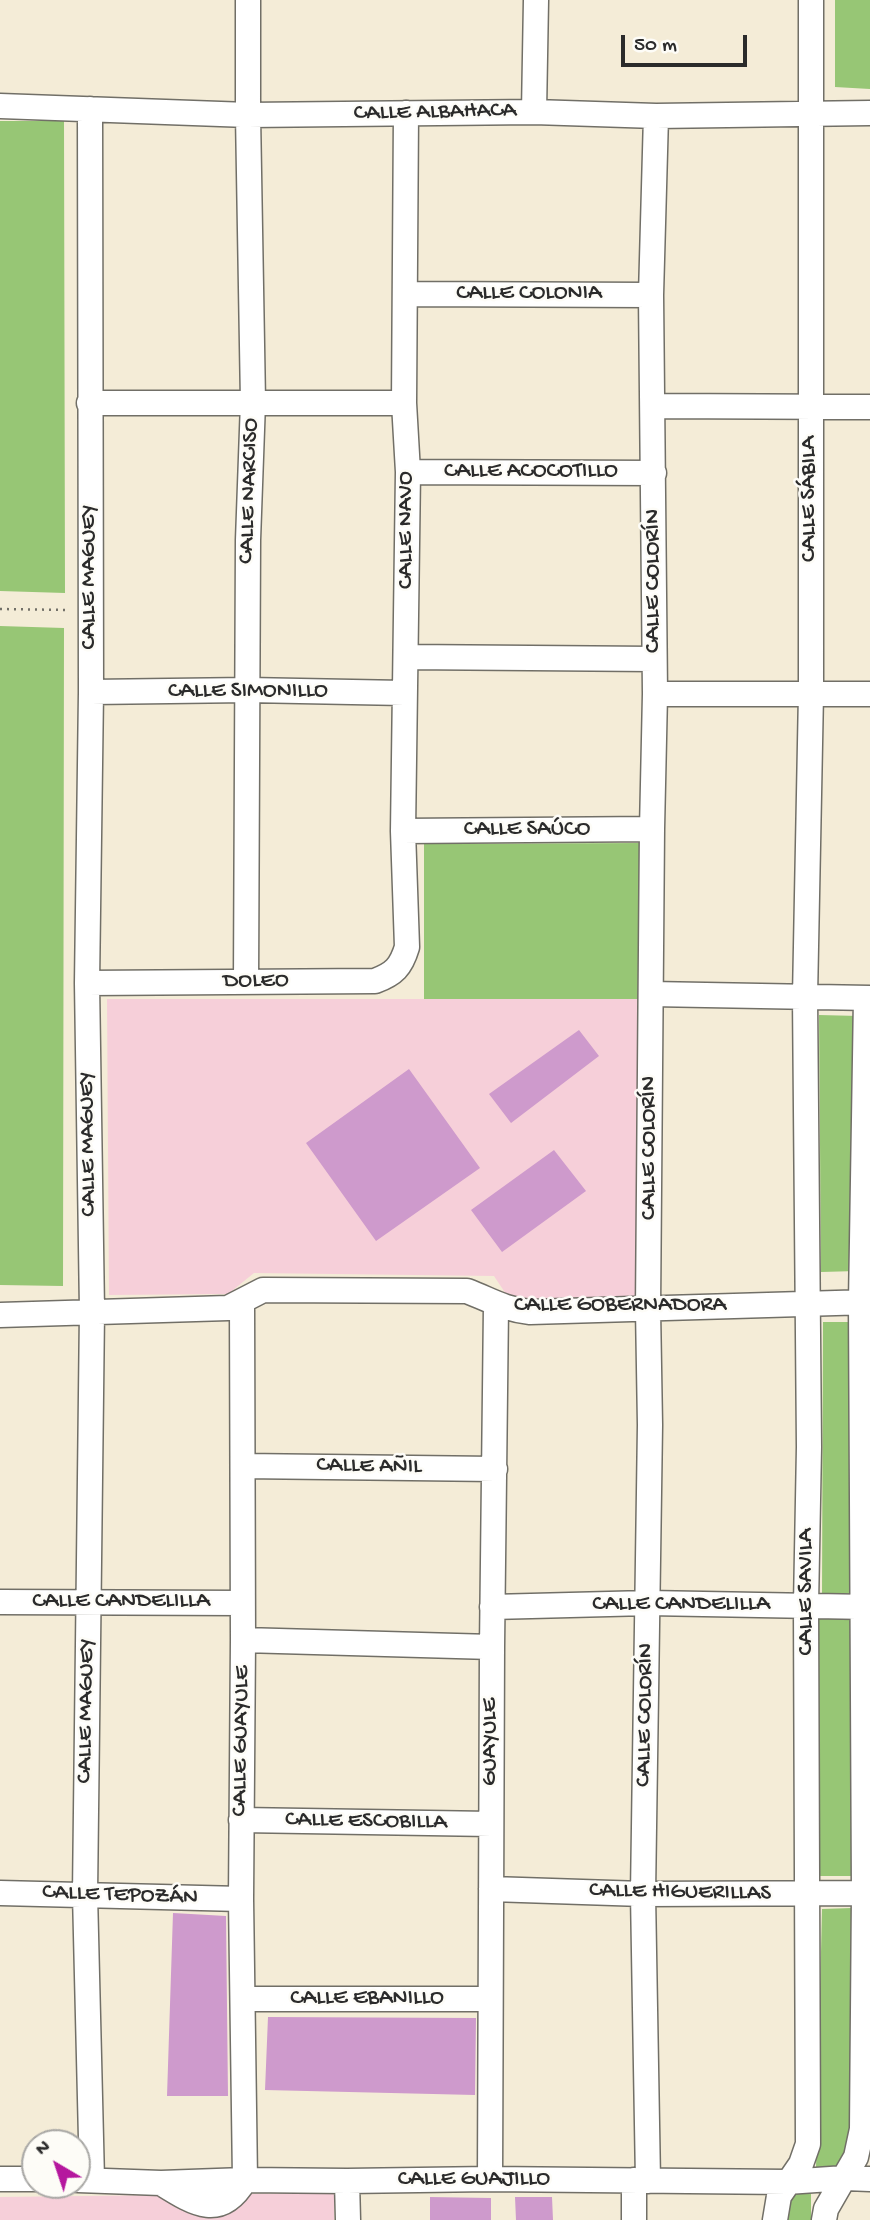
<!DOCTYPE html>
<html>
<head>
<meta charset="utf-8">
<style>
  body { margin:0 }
  #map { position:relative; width:870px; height:2220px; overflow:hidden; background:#f4ecd7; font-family:"Gochi Hand",sans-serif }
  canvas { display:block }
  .north { position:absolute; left:21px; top:2129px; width:70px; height:70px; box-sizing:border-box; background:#fdfcf7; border:2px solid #a9a8a5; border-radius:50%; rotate:321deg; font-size:19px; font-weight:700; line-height:28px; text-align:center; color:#2b2b2b }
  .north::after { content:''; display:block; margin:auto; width:24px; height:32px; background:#b5179e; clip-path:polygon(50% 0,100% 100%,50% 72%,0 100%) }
  .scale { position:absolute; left:621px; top:35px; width:126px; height:32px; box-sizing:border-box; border:4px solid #2b2b2b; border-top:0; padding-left:9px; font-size:21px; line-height:24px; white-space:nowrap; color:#2b2b2b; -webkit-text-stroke:5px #fdfcf7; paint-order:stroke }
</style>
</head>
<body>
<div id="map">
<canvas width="870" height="2220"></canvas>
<div class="north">N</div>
<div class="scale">50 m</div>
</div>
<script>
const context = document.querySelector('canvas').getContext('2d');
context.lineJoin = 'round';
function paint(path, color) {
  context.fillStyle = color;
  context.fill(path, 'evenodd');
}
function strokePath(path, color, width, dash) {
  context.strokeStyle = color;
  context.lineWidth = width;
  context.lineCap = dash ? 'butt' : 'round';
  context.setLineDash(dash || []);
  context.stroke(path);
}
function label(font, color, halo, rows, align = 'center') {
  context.font = font + ' "Gochi Hand",sans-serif';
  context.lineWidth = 5;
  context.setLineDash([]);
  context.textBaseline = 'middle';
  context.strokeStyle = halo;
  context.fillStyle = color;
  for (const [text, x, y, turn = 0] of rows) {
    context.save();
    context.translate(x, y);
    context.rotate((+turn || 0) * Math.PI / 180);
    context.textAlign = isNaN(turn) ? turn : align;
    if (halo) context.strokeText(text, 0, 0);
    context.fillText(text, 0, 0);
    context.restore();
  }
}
paint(new Path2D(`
  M107,999h533l1,297 -131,4 -16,-24 -240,-3 -26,21 -119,1z
  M334,2193v27h-334v-23z`), '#f6cfd9');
paint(new Path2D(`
  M835,0h35v89l-35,-2z
  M0,121h64l1,472 -65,-2z
  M0,626l64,2 -1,658 -63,-1z
  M641,843l-1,156h-216v-155z
  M819,1015l40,1 -2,255 -36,1z
  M823,1322h32l2,271 -35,2z
  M819,1614h35v262h-35z
  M852,1908v258l-36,2 6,-259z
  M787,2194h24v26h-24z`), '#97c675');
paint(new Path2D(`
  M579,1030l20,26 -88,67 -22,-29z
  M409,1069l71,99 -104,73 -70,-98z
  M554,1150l32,41 -84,61 -31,-42z
  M173,1913l53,3 2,180h-61z
  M268,2017l208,1 -1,77 -210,-5z
  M430,2197l61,1v22h-61z
  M515,2197h37l1,23h-37z`), '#ce9acc');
const minor = new Path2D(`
  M0,106l248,9 286,-3 122,4 214,-3
  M90,109l1,583 -4,291 5,328 -7,583 7,286
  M534,112l2,-112
  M406,294l245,1
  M89,403h315
  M654,406l216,1
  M408,472l246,1
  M406,657l248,2
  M91,692l157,-2 156,3
  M655,694h215
  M403,831l249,-2
  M246,982l2,-442 5,-138 -5,-287v-115
  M87,983l288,-2c19,-7 26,-14 32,-34l-4,-116 5,-359 -4,-69 2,-290
  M651,994l219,4
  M0,1315l228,-7 35,-18 204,1c24,9 36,18 63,21l340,-10
  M243,1466l252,3
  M0,1602l242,1
  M492,1607l156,-4 222,4
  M243,1640l249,7
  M241,1820l250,4
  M491,1889l152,5 227,-1
  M0,1893l241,6
  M244,1999h245
  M0,2179h35
  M490,2179l2,-532 4,-341
  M78,2180l83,3 84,-3 102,1 143,-2 297,3 58,-4 25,1
  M347,2181l1,39
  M648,2181l-5,-287 7,-469 -2,-116 4,-480 3,-135 -4,-399 5,-179
  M161,2183c35,22 60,37 84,-3l-4,-281 2,-259 -1,-338
  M634,2220v-40
  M775,2220l4,-24 22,-32 7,-20 -2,-539 3,-158 -4,-450 6,-304v-693
  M824,2220l2,-11 30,-52 6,-28 2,-236 -3,-591 5,-304`);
strokePath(minor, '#716f67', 27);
strokePath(new Path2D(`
  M0,609l70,1`), '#716f67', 2.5, [2, 5]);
strokePath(minor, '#fff', 24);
label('23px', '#2b2b2b', '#fdfcf7', [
  ["CALLE ALBAHACA",435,113,-1],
  ["CALLE COLONIA",529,294],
  ["CALLE ACOCOTILLO",531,472],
  ["CALLE NARCISO",250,491,-88],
  ["CALLE SÁBILA",810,499,-90],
  ["CALLE NAVO",407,530,-90],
  ["CALLE MAGUEY",90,577,-90],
  ["CALLE COLORÍN",654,581,-90],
  ["CALLE SIMONILLO",248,692],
  ["CALLE SAÚCO",527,830],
  ["DOLEO",256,982,-1],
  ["CALLE MAGUEY",89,1144,-91],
  ["CALLE COLORÍN",650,1148,-90],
  ["CALLE GOBERNADORA",620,1306],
  ["CALLE AÑIL",369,1467,1],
  ["CALLE SAVILA",807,1592,-90],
  ["CALLE CANDELILLA",121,1602],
  ["CALLE CANDELILLA",681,1605],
  ["CALLE MAGUEY",87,1711,-89],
  ["CALLE COLORÍN",646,1715,-89],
  ["CALLE GUAYULE",242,1741,-89],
  ["GUAYULE",491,1742,-90],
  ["CALLE ESCOBILLA",366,1822,1],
  ["CALLE HIGUERILLAS",680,1893,1],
  ["CALLE TEPOZÁN",120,1896,2],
  ["CALLE EBANILLO",367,1999],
  ["CALLE GUAJILLO",474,2180]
]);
</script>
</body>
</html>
